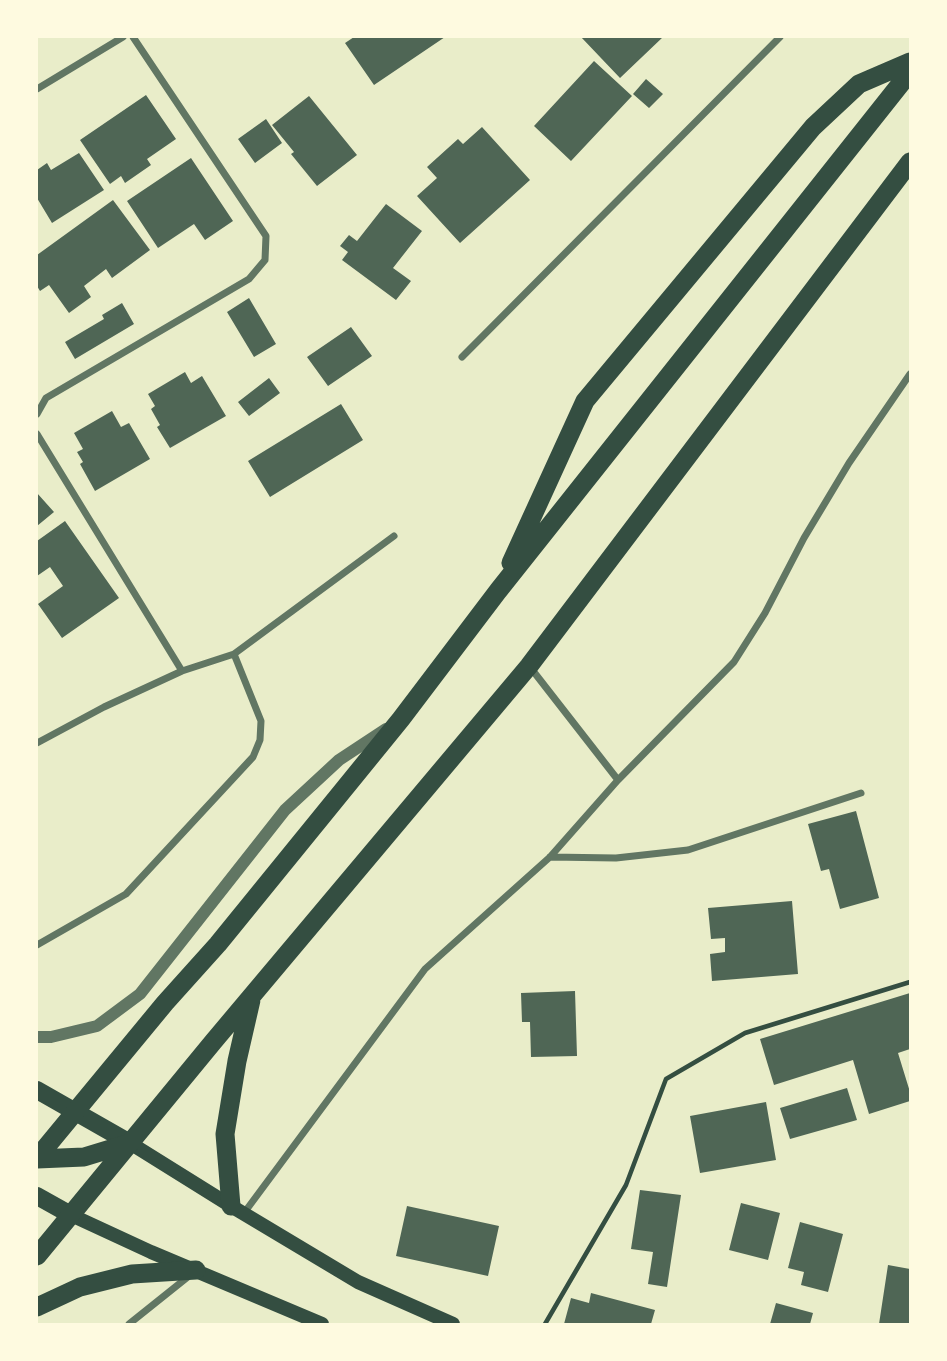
<!DOCTYPE html>
<html>
<head>
<meta charset="utf-8">
<style>
  body { margin:0 }
  #map { position:relative; width:947px; height:1361px; overflow:hidden; background:#e9edc9; font-family:"IBM Plex Serif",serif }
  canvas { display:block }
  .frame { position:absolute; inset:0; border:38px solid #fefae0; pointer-events:none }
</style>
</head>
<body>
<div id="map">
<canvas width="947" height="1361"></canvas>
<div class="frame"></div>
</div>
<script>
const context = document.querySelector('canvas').getContext('2d');
context.lineJoin = 'round';
function paint(path, color) {
  context.fillStyle = color;
  context.fill(path, 'evenodd');
}
function strokePath(path, color, width, dash) {
  context.strokeStyle = color;
  context.lineWidth = width;
  context.lineCap = dash ? 'butt' : 'round';
  context.setLineDash(dash || []);
  context.stroke(path);
}
paint(new Path2D(`
  M354,37h91l-71,48 -29,-42z
  M581,37h82l-43,41z
  M594,61l38,35 -61,65 -37,-35z
  M646,79l17,15 -14,14 -16,-14z
  M146,95l30,44 -29,20 4,6 -26,18 -4,-7 -11,8 -30,-44z
  M309,96l48,59 -40,31 -26,-32 3,-2 -22,-27z
  M266,119l16,24 -27,20 -17,-24z
  M482,127l48,53 -70,63 -43,-47 20,-18 -10,-11 31,-28 5,5z
  M79,153l25,37 -52,33 -15,-25v-28l10,-7 4,7z
  M191,158l42,63 -28,19 -11,-16 -36,24 -31,-47z
  M113,200l37,50 -38,28 -6,-9 -22,17 7,11 -22,16 -20,-28 -9,6 -3,-5v-31z
  M386,204l36,27 -29,37 18,13 -15,19 -54,-40 6,-8 -8,-6 9,-11 8,6z
  M249,298l27,46 -22,13 -27,-45z
  M122,303l12,21 -59,35 -10,-17 39,-23 -2,-4z
  M351,327l21,29 -44,30 -21,-29z
  M185,372l6,11 11,-7 24,40 -56,32 -13,-21 3,-2 -9,-16 4,-3 -7,-12z
  M269,378l11,15 -31,23 -11,-14z
  M341,404l22,36 -93,57 -22,-36z
  M112,411l9,16 8,-4 21,36 -55,32 -15,-27 3,-2 -6,-10 6,-3 -9,-16z
  M37,493l17,19 -17,14z
  M65,521l54,77 -57,40 -24,-34 25,-18 -13,-19 -13,9v-35z
  M856,811l23,87 -39,11 -11,-40 -8,2 -13,-47z
  M792,901l6,73 -86,7 -2,-27 15,-2v-14l-14,1 -3,-31z
  M575,991l2,65 -46,1 -1,-35h-8l-1,-29z
  M910,993v56l-12,4 12,39v9l-41,13 -16,-54 -79,25 -14,-46z
  M847,1088l10,32 -67,19 -10,-31z
  M766,1102l10,58 -76,13 -10,-57z
  M640,1190l41,5 -14,92 -19,-3 5,-32 -22,-3z
  M741,1203l39,10 -12,47 -39,-10z
  M407,1206l92,20 -11,50 -92,-20z
  M800,1222l43,12 -15,58 -27,-7 3,-13 -16,-4z
  M888,1265l22,4v55h-31z
  M591,1293l64,17 -4,14h-87l7,-26 18,5z
  M776,1303l37,10 -3,11h-40z`), '#4f6655');
strokePath(new Path2D(`
  M545,1324l81,-139 40,-106 79,-46 165,-51`), '#344e41', 4.5);
strokePath(new Path2D(`
  M37,89l86,-52
  M462,357l318,-320
  M37,414l9,-16 203,-119 16,-19 1,-24 -133,-199
  M37,434l145,237
  M530,667l88,113
  M37,743l67,-36 78,-36 52,-17 160,-118
  M550,857l66,1 72,-8 173,-57
  M37,945l89,-51 127,-137 7,-17 1,-19 -27,-67
  M244,1213l181,-244 125,-112 68,-77 116,-118 31,-49 39,-75 45,-75 61,-89
  M129,1324l60,-48`), '#617663', 7);
strokePath(new Path2D(`
  M37,1037h14l46,-11 43,-32 145,-184 54,-50 47,-31`), '#617663', 12);
strokePath(new Path2D(`
  M130,1143l101,63 127,76 95,42
  M71,1215l80,37 171,72`), '#344e41', 14);
strokePath(new Path2D(`
  M37,1090l93,53
  M37,1196l34,19`), '#344e41', 18);
strokePath(new Path2D(`
  M511,563l74,-162 228,-274 46,-43 51,-22
  M37,1158l128,-155 53,-59 183,-225 97,-128 412,-519
  M37,1159l47,-2 46,-14
  M231,1206l-6,-72 12,-73 14,-61
  M37,1256l176,-214 316,-376 381,-504
  M37,1307l43,-20 52,-13 64,-4`), '#344e41', 19);
</script>
</body>
</html>
